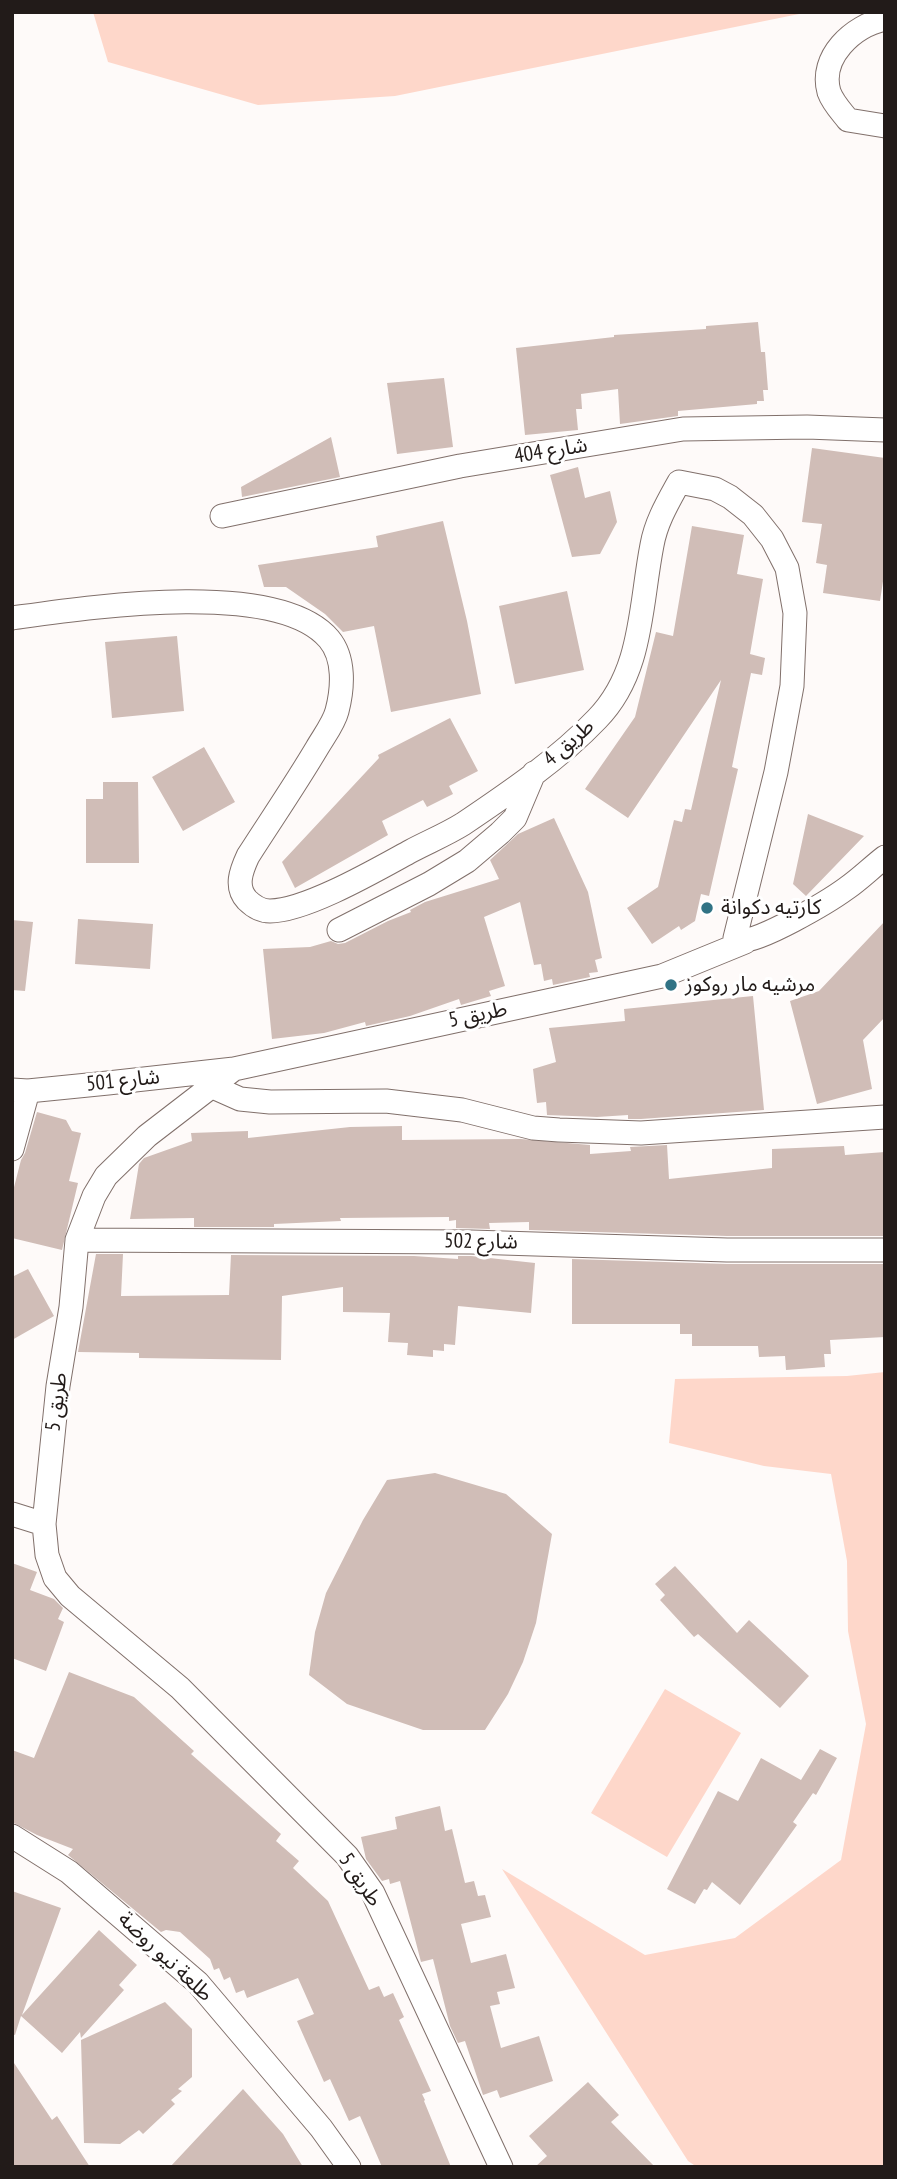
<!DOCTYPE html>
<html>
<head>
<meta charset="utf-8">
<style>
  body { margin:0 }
  #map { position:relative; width:897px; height:2179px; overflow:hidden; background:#fefaf9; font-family:"PT Sans Narrow",sans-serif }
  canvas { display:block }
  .frame { position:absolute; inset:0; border:14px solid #221b19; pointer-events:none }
</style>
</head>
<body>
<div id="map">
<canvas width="897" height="2179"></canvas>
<div class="frame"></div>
</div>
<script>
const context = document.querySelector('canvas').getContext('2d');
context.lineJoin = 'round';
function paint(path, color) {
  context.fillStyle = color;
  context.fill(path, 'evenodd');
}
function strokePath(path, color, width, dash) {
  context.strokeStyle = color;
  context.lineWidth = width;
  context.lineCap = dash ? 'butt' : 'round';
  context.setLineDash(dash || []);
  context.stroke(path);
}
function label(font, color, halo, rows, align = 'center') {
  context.font = font + ' "PT Sans Narrow","Noto Sans Arabic",sans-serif';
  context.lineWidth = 6;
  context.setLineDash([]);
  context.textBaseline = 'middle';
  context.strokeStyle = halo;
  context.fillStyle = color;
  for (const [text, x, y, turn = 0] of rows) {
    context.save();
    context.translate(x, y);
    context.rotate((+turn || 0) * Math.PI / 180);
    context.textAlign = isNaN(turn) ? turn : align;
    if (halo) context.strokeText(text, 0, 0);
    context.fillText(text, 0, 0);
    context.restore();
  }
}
paint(new Path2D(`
  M93,12h716l-414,84 -137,9 -150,-43z
  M885,1372v795h-188l-9,-6 -186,-292 143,86 90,-17 106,-78 25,-136 -18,-93 -1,-70 -16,-87 -67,-8 -95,-23 6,-64 172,-3z
  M665,1689l76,44 -74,124 -76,-44z`), '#fed7ca');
paint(new Path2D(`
  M758,322l3,30h4l3,38h-5l1,11h-7v3l-79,7v5l-58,8 -2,-35 -37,5 1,15h-6l2,21 -53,5 -9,-87 98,-11v-2l92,-6v-3z
  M444,378l9,69 -56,7 -10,-71z
  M331,437l9,40 -98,20 -1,-10z
  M812,448l73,10v110l-5,33 -57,-8 4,-28 -11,-2 6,-39 -20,-2z
  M578,467l7,31 25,-7 7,31 -17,32 -28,3 -22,-82z
  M443,521l24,100 14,73 -90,18 -17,-86 -31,6 -18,-18 -39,-27h-22l-6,-22 120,-18 -2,-11z
  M692,526l52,9 -7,39 26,5 -13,75 15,4 -3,17 -11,-2 -19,94 6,2 -29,127 -8,-2 -6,27 -14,9 -2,-4 -27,18 -25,-36 31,-21 16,-67 8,2 3,-13 6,1 30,-130 -93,138 -43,-29 50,-72 21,-85 17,4z
  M567,591l17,79 -69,14 -16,-78z
  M177,636l7,75 -72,7 -7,-76z
  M450,718l28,53 -29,15 4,8 -26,13 -4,-7 -41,21 6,14 -93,53 -13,-26 97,-104 -1,-3z
  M204,747l31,55 -52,29 -31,-54z
  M103,782h35l1,81h-53v-64h17z
  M808,814l56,22 -58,60 -13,-12z
  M554,818l34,74 14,66 -7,2 3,12 -9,1 1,4 -37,8 -1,-6 -8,2 -3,-17 -7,1 -14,-63 -36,15 21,69 -16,5 2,5 -30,9 -2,-6 -49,17 -44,10 -1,-4 -41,11 -52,6 -9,-90 47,-2 21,-6 7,3 7,-1 43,-22 23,-9 -1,-2 15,-8 74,-23 -9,-19 28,-26z
  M78,919l75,5 -3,45 -75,-5z
  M12,920l21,2 -8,69 -13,-1z
  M885,921v96l-22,23 9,49 -55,15 -27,-103 29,-10z
  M753,996l11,114 -123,9h-13v-4l-31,2 -50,-2 -1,-13 -9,1 -4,-34 23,-7 -7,-34 76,-7 -1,-12z
  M37,1112l29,8 6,11 9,2 -12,48 9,2 -16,67 -50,-12v-43l9,-35 4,-7z
  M402,1126v14l119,-1 69,6v9l41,-3 -1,-4 37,-2 2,34 103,-11v-19l72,-3 1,9 40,-3v84h-158l-198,-6v-8l-40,1 1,6 -34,-1v-8l-7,1v-4l-109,1 1,3 -67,3v3h-80v-9l-64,1 9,-55 5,-6 48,-17 -1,-8 57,-2v7l102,-11z
  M96,1254h27l-2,42 108,-1 2,-40 183,1 44,3v-3h13l64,7 -4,50 -73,-7 -3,39 -11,-1v7l-11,-1v7l-26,-2 1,-12 -20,-1 2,-29 -47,-1v-25l-61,9 -1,64 -142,-2v-5l-61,-1z
  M572,1259l155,5h158v73l-55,3 1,14h-7l1,13 -39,3 -1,-14 -26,1 -1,-11h-66v-12h-12v-10h-108z
  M28,1269l26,47 -42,24v-63z
  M435,1473l71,21 46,40 -16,89 -13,39 -15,32 -23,36h-62l-76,-26 -38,-29 6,-43 11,-39 37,-73 24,-40z
  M12,1563l25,9 -7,18 24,9 9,9 -5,11 6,3 -18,49 -34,-13z
  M675,1566l62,67 12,-13 60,56 -29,32 -82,-74 -4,3 -34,-37 5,-5 -10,-11z
  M69,1672l65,25 60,54 -3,3 90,80 -5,7 23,20 -6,7 35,33 41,89 10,-4 5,11 9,-4 11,24 -5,3 32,71 -9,3 3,6 -1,1 27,66h-69l-22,-51 -11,5 -19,-42 -6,3 -27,-61 17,-7 -16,-36 -51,20 -3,-8 -8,3 -6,-16 -6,3 -5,-12 -5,2 -4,-11 -30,-27 -14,-2 -5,2 -93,-77 5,-6 -36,-14 -25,-13v-72l22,8z
  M820,1749l17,9 -21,37 -3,-2 -20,29 4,3 -57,80 -28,-23 -5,8 -3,-1 -9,15 -28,-15 51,-98 20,10 23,-43 40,22z
  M440,1806l5,25 7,-2 13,54 9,-2 4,15 7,-1 6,22 -30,7 10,39 35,-9 9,34 -18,4 3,12 -10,2 11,42 38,-12 14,45 -53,17 -3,-8 -14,5 -18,-54 -7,2 -8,-17 -17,-67 -12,3 -21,-81 -10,3 -1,-5 -7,2 -16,-22 -5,-22 36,-8 -2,-12z
  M12,1891l49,17 -39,107 77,-85 38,35 -18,20 5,5 -43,48 -1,-6 -18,21 -41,-37 -6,19 -3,-1z
  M165,2002l27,27v48l-14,12 4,2 -11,9 4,4 -32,30 -4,-4 -19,14 -36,-1 -3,-103z
  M12,2060l40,60 5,-4 33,51h-78z
  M588,2082l31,33 -8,7 44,45h-120l12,-11 -18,-20z
  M243,2089l40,45 20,33h-133z`), '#d0bdb7');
const minor = new Path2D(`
  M885,19c-32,7 -66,38 -56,73 4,11 12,19 19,28l37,6
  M222,516l238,-50 223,-37 124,-2 78,3
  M12,618c72,-10 265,-40 317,21 16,19 14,49 8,72 -3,12 -13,25 -20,37 -22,37 -46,72 -69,108 -7,15 -13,31 -1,44 6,6 14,11 23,11 36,0 108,-42 141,-60 17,-9 36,-17 52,-27 46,-31 96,-65 134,-105 46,-47 43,-113 55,-174 4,-23 16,-43 27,-63l36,7 15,8 23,18 19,24 15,29 8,45 -3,73 -16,86 -41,166 4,3c21,1 89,-39 108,-53 13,-9 25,-21 38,-31
  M339,930l90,-46 38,-23 33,-28 15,-15 19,-45
  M234,1069l-87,67 -41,40 -12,20 -17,44 -6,67 -13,79 -14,138 3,31 8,23 15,18 110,92 167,168 26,37 128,274
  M213,1087l27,12 30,3 116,-1 76,9 71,18 26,2 82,3 244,-16
  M12,1090l16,1 80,-8 126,-14 428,-93 83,-34
  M12,1149l16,-58
  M77,1240l394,2 256,8h158
  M12,1514l32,10
  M12,1836l57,36 129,111 123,145 28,39`);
strokePath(minor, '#81706b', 25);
strokePath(minor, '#fff', 23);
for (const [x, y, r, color] of [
  [707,908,7,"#317385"],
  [671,985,7,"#317385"]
]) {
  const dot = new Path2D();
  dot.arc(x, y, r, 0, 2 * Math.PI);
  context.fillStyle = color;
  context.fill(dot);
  strokePath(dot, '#fff', 2.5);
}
label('21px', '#221b19', '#fff', [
  ["شارع 404",551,451,-9],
  ["طريق 4",569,743,-41],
  ["طريق 5",478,1015,-12],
  ["شارع 501",123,1081,-6],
  ["شارع 502",481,1242,1],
  ["طريق 5",57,1402,-83],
  ["طريق 5",360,1880,56],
  ["طلعة نيو روضة",165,1957,43]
]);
label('21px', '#221b19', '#fff', [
  ["كارتيه دكوانة",721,908],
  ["مرشيه مار روكوز",685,985]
], 'left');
</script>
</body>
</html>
